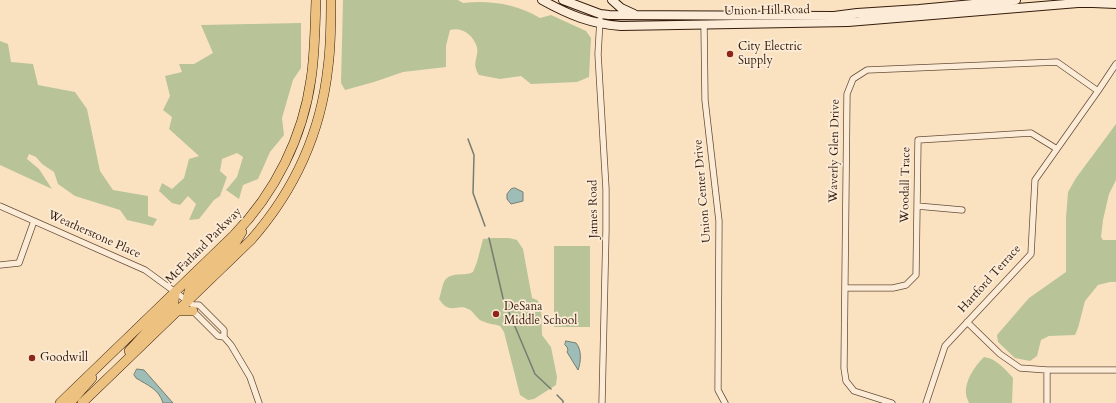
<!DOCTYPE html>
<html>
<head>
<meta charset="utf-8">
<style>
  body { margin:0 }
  canvas { display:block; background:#fae2c1 }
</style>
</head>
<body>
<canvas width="1116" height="403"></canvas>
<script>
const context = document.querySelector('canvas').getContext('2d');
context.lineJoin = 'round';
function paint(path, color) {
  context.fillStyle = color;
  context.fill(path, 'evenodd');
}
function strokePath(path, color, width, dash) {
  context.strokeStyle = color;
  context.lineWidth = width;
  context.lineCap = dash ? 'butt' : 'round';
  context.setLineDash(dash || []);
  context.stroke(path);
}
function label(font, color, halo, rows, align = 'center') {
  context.font = font + ' Cardo,serif';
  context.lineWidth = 3.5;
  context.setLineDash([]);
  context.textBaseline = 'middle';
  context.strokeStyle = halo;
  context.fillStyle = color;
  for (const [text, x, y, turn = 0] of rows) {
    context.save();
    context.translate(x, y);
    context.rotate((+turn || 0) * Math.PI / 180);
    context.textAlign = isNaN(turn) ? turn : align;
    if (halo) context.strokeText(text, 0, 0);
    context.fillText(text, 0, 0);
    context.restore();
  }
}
paint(new Path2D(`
  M343,0h115l5,3c27,-3 53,1 77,15l11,-3 35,16 5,7 -2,39 -12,5 -46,2 -10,-8 -21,3 -21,-4c-8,-13 0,-17 -2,-28 -4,-12 -15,-20 -27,-17l-4,16v21l-43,5 -29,10 -29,8 -4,-7z
  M301,23v45l-8,12 -11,38 2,17 -14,17 -12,27 -15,6 -4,14 -13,-9 11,-13 6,-20 -6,-4 -15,6 -2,12 7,6 -7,19 -6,4 -15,19 -10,1 7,-16 -8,-8 -8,9 -8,-2 -13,-12 3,-8 10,6 12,-11 5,-19 10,-3 -30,-27 3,-12 -9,-7 7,-14 -5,-20 17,-4 -3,-8h15l19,-11 -12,-28z
  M0,41l8,3 3,18 22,2 5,21 37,7 12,17 13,62 13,19 35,6v20l9,3 -4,7 -26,-6 -7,-10 -45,-14 -17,-12 -4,-12 -12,-8 -6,-7 -7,-3 -2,5 12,10 13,20 -52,-24z
  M1116,124v56l-7,14 -6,26 -2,17 2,3h13v42h-6l-12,3 -13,16 -7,27 -3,7 -26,1 -8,4 -4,16 -7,5 -15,-3 -17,-16 -1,-7 32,-37 37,-26v-54l2,-26 8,-14z
  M493,238h16l8,2 6,9 9,49 5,2 4,5 1,30 9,12 6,30 -1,8 -22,14 -6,1 -8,-5 -16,-63 -4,-6c-6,-2 -12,-2 -18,-5 -6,-2 -8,-10 -14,-12 -11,-6 -18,7 -29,-10 2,-5 3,-14 6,-19 8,-9 19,-3 28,-8l4,-10 6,-23z
  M554,246h36v81h-36z
  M984,357c13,2 21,12 29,21l-1,25h-43c-1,-3 -3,-6 -3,-9 -1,-14 9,-28 18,-37z`), '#b8c497');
const water = new Path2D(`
  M515,188l8,4v9l-12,3 -4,-5v-5l4,-5z
  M566,341l10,2c6,7 5,19 2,27l-11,-18 1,-2 -1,-3 -2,-2z
  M137,369l7,1 29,33h-10c-4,-14 -16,-18 -27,-25l-2,-3z`);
paint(water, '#9fbdb7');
strokePath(water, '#757d73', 1);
strokePath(new Path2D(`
  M468,139l6,16 -1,38 12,33
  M489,238l14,60 32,76 16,15
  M557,395l6,6v2`), '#757d73', 1.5);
const street = new Path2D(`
  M600,20l-2,34 8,135v41l-4,173
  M704,24l1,76 14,121 -1,169 7,13
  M0,206l145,64 48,35h6l25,25v7l7,8 19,32 9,26
  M917,206l45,4
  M0,265l19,-2 15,-42
  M845,288h48l13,-3 10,-10 2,-135 113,-7 26,16
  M193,309v2l25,25 6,1
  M967,322l33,32 20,14 27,2h69
  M892,403l-38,-12 -8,-10 -2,-13 3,-274 6,-15 14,-9 190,-8 41,29
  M926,403l19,-57 86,-92 4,-74 63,-89 18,-27
  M1047,403v-33`);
const secondary = new Path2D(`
  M542,0c27,15 49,24 79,26l227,-4 230,-19h15l23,1
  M563,0l37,14 9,1 225,1 23,-3 62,-4 97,-9
  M612,0l9,8 13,6`);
const primary = new Path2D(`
  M187,301l2,-10 44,-44 9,-15
  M178,311h15
  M129,351l45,-49 1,-10
  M60,403l174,-168c41,-42 69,-98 77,-156 4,-26 4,-53 5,-79
  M70,403l22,-25
  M82,403l169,-163c43,-49 70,-108 77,-173 3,-22 3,-45 3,-67`);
strokePath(street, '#664e39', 7);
strokePath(secondary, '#351c0c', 10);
strokePath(primary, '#351c0c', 10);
strokePath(street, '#fcecd7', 5.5);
strokePath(secondary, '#fcecd7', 8);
strokePath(primary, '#edc180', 9);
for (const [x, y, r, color] of [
  [730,54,4,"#8f2418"],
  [496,314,4,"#8f2418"],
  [32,358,4,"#8f2418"]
]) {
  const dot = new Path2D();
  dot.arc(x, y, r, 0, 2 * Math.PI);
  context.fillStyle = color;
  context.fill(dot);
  strokePath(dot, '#fcecd7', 1.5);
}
label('12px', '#351c0c', '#fcecd7', [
  ["Union Hill Road",767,11,-1],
  ["Waverly Glen Drive",835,151,-89],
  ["Woodall Trace",906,185,-89],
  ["Union Center Drive",703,191,-95],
  ["James Road",594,209,-91],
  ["Weatherstone Place",94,235,24],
  ["McFarland Parkway",204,246,-45],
  ["Hartford Terrace",990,279,-48]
]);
label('12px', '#351c0c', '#fcecd7', [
  ["City Electric",738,47],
  ["Supply",738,61],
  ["DeSana",504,307],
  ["Middle School",504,321],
  ["Goodwill",40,358]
], 'left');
</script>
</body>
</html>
